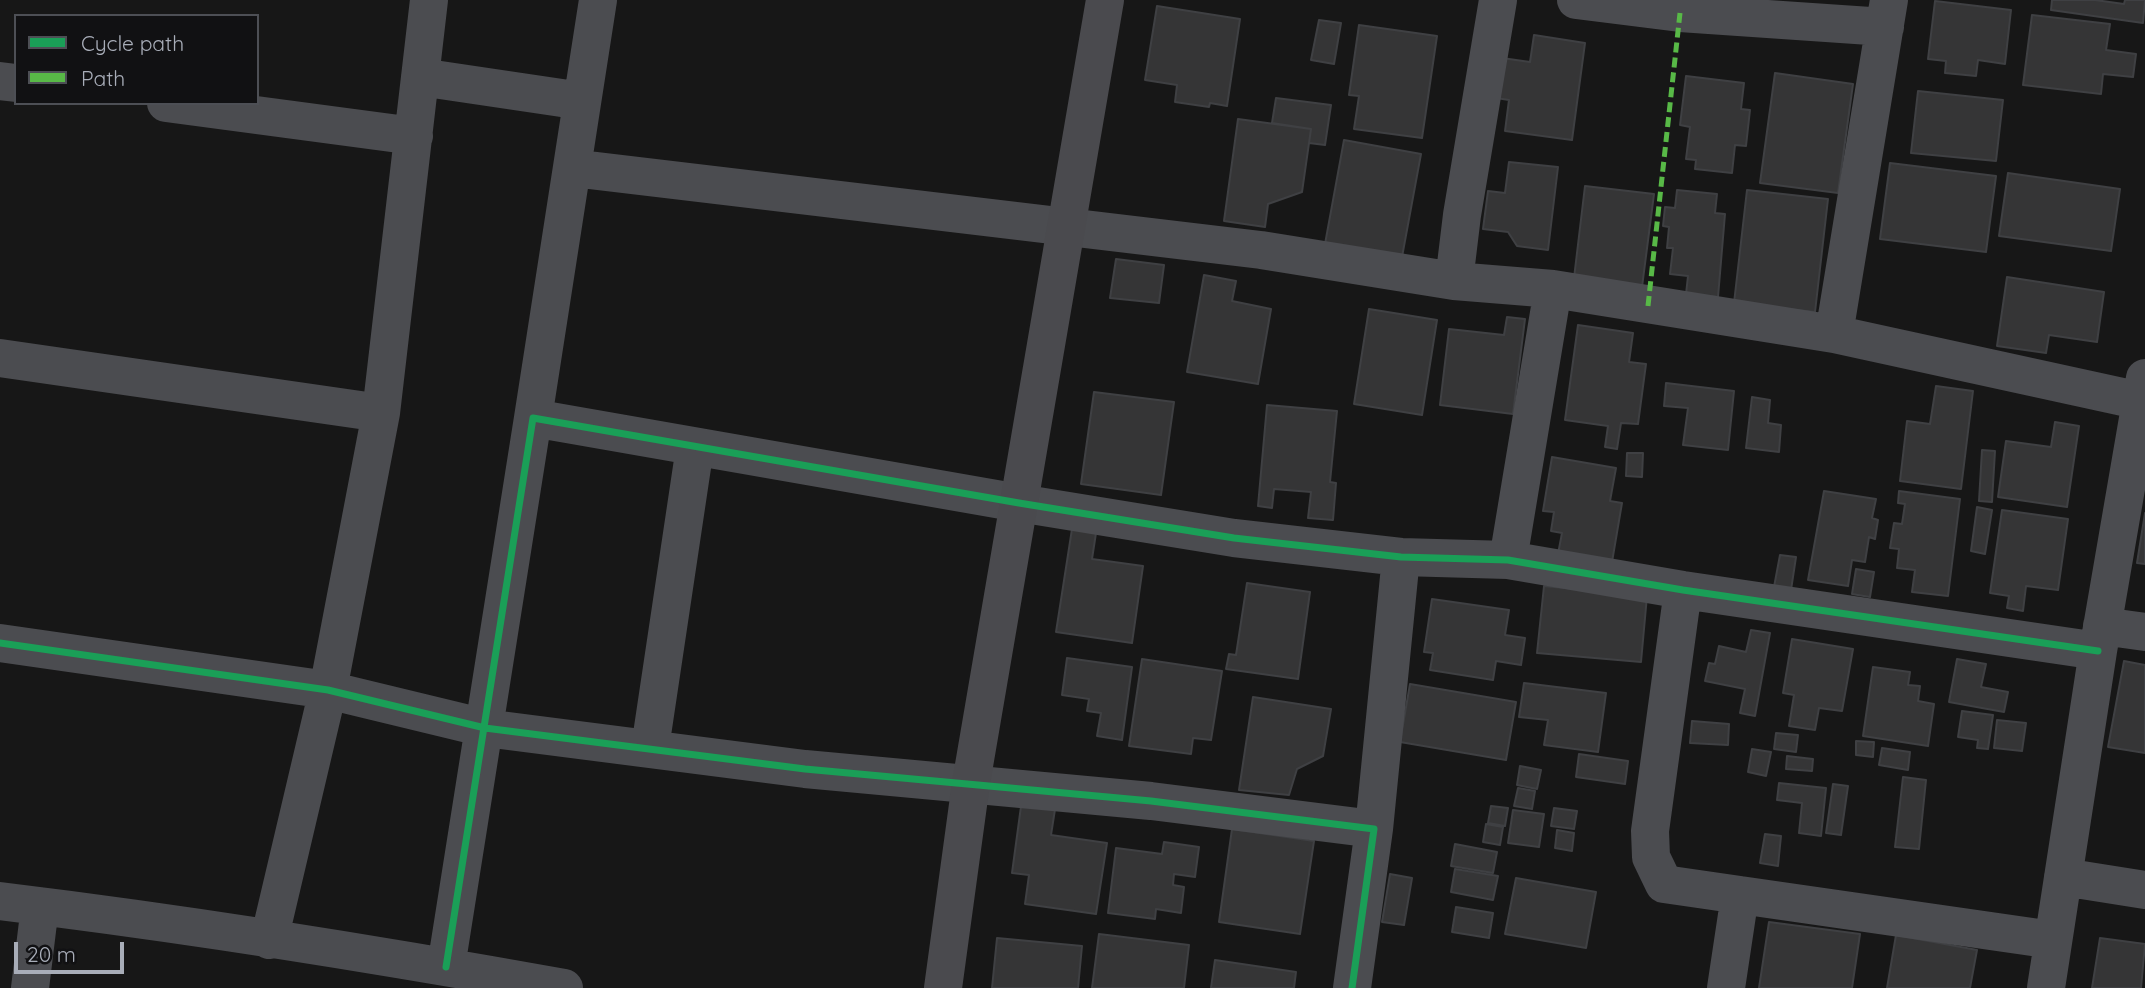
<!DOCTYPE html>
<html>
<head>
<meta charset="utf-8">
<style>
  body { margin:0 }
  #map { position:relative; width:2145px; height:988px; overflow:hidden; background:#171717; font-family:Quicksand,sans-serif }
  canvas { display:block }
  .legend { position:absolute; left:14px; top:14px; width:245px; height:91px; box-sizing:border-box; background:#111113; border:2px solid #4d4f55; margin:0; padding:9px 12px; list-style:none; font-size:21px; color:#a8adb8 }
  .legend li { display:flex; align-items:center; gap:14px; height:35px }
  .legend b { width:35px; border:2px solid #4d4f55 }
  .scale { position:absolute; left:14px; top:942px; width:110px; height:32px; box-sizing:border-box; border:4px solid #a8adb8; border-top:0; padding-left:9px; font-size:21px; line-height:24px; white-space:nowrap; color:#a8adb8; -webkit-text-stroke:5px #111113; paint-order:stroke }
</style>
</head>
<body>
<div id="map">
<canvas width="2145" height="988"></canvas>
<ul class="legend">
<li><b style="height:9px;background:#1a9f57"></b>Cycle path</li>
<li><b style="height:9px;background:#58b947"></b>Path</li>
</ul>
<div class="scale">20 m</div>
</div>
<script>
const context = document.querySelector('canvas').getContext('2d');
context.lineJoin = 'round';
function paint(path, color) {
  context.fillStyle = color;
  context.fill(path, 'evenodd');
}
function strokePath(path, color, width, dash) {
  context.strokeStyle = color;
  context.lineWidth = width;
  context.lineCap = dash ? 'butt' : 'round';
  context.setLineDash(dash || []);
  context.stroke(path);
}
const building = new Path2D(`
  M2052,0h43l29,4 1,-4h20l-2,23 -92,-13z
  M1935,1l76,9 -6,54 -27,-4 -2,16 -31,-3 1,-12 -18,-2z
  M1157,6l83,13 -13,87 -17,-3 -1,4 -34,-5 2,-17 -32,-5z
  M2032,15l78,9 -4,26 30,4 -3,23 -30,-3 -2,20 -78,-9z
  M1319,20l22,3 -7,41 -23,-4z
  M1359,25l78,11 -15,102 -68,-9 5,-33 -10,-1z
  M1534,35l51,8 -13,97 -67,-9 4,-31 -13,-2 6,-40 28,4z
  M1775,73l78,11 -15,109 -78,-10z
  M1686,76l58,7 -3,26 9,1 -4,36 -11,-1 -3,28 -37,-4 1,-9 -10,-1 4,-32 -10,-2z
  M1918,91l85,9 -7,61 -85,-8z
  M1276,98l55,7 -6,40 -16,-2 2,-14 -39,-6z
  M1238,119l73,10 -9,63 -34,12 -3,23 -41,-6z
  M1344,140l77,14 -19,103 -77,-13z
  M1509,162l49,5 -10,83 -31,-4 -9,-14 -25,-3 5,-38 17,2z
  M1890,163l106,13 -10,76 -106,-13z
  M2008,173l112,16 -9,62 -112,-15z
  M1585,186l69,8 -12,93 -68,-9z
  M1677,190l40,4 -2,19 10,1 -7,83 -32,-3 2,-18 -18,-2 3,-26h-6l2,-21 -6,-1 2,-19 10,1z
  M1747,190l81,9 -13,113 -81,-9z
  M1116,259l48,6 -5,38 -49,-5z
  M1204,275l32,6 -4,20 39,8 -13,75 -71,-12z
  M2007,277l97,15 -7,50 -48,-7 -3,18 -49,-7z
  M1369,309l68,11 -15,95 -68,-11z
  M1507,317l18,2 -12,95 -73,-9 9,-76 55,6z
  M1578,325l55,8 -4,29 17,2 -8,60 -17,-1 -4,26 -12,-2 3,-21 -43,-6z
  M1666,383l68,8 -6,59 -45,-5 5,-37 -24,-2z
  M1936,386l37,5 -12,98 -61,-8 7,-60 23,3z
  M1094,392l80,10 -13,93 -80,-11z
  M1752,397l18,3 -2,23 13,2 -2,27 -33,-4z
  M1267,405l70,6 -7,71 6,1 -3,37 -25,-2 3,-26 -37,-3 -2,19 -14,-2z
  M2055,422l24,4 -12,81 -69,-10 8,-56 45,6z
  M1982,450l13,1 -3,51 -13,-1z
  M1627,453h16l-1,24 -16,-1z
  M1552,457l64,11 -6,33 12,2 -10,59 -54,-8 4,-21 -11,-2 3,-19 -11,-1z
  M1824,491l52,8 -4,19 6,2 -3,19 -6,-2 -4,25 -13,-2 -4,26 -40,-6z
  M1899,491l61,8 -12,97 -36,-4 3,-22 -18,-2 2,-19 -9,-1 4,-25 8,1 3,-20 -7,-1z
  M1977,507l15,3 -7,44 -14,-3z
  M2002,510l66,9 -10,71 -32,-4 -3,25 -16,-3 2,-12 -19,-3z
  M2145,513v51l-8,-1z
  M1072,529l24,4 -4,26 51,7 -11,77 -76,-11z
  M1780,555l16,2 -5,33 -17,-3z
  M1856,569l18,3 -4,25 -18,-3z
  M1247,583l63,9 -12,87 -72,-10 3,-15 7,1z
  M1544,586l103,10 -6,66 -104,-9z
  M1432,599l77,11 -4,25 20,3 -4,27 -25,-4 -3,19 -63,-10 3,-17 -9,-1z
  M1751,630l19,3 -15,83 -15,-3 5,-24 -40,-8 4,-18 6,1 4,-18 27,6z
  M1792,639l61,10 -11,62 -23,-3 -4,22 -26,-4 5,-31 -11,-2z
  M1067,658l65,9 -10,73 -25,-4 4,-23 -14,-2 2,-12 -27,-4z
  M1142,659l80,12 -11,69 -18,-2 -2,16 -62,-8z
  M1957,659l29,5 -5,23 27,5 -4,20 -55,-10z
  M2124,661l21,4v88l-37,-6z
  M1873,667l37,5 -2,13 12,1 -2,15 16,3 -6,42 -65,-10z
  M1524,683l82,10 -8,59 -54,-7 4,-25 -29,-3z
  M1410,684l106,18 -10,58 -106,-18z
  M1253,697l78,12 -8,47 -26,13 -8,26 -50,-5z
  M1962,711l31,4 -5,34 -11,-1 1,-8 -20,-3z
  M1997,720l29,3 -4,28 -28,-3z
  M1692,721l37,3 -1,21 -38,-2z
  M1776,733l22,2 -2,17 -22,-3z
  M1856,741l18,1 -1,15 -17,-2z
  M1882,748l28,4 -2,18 -29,-5z
  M1752,749l19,3 -5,24 -18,-4z
  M1579,754l49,7 -3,23 -49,-7z
  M1787,756l26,3 -1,12 -26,-2z
  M1520,766l21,4 -4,19 -20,-4z
  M1903,777l23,3 -7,69 -24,-2z
  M1779,783l47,5 -5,48 -22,-3 3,-30 -25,-3z
  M1833,784l15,2 -7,49 -15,-2z
  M1518,788l17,3 -3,18 -18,-3z
  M1022,799l34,4 -5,32 56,8 -11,71 -71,-10 4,-29 -17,-2z
  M1491,806l17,2 -3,18 -17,-3z
  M1554,808l23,3 -3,18 -23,-3z
  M1513,810l31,4 -5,33 -31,-4z
  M1486,824l17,3 -3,18 -17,-3z
  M1232,829l82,12 -14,93 -81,-12z
  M1557,830l17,3 -2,18 -17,-3z
  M1765,834l16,2 -3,30 -18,-3z
  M1164,842l35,5 -4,30 -21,-3 -1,11 11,2 -3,26 -25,-4 -1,10 -47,-6 8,-65 46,6z
  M1455,844l42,8 -4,21 -42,-7z
  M1455,869l43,7 -5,24 -42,-8z
  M1390,874l22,4 -8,47 -22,-3z
  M1516,878l80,14 -10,56 -81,-14z
  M1456,907l37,6 -4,25 -37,-6z
  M1769,922l91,12 -8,54h-93z
  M1099,934l90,11 -5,43h-92z
  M1896,935l81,15 -7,38h-83z
  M997,938l85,8 -4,42h-86z
  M2100,938l45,6 -4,44h-49z
  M1215,960l81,12 -2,16h-83z`);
paint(building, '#353536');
strokePath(building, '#3f4043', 2);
strokePath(new Path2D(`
  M1576,0l104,13 205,14
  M420,77l162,24
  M0,81l16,2
  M166,103l248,33
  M572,168l689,82 193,31 99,8
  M1454,281l8,-66 36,-215
  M1834,334l55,-334
  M0,358l381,55
  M533,418l65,-418
  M1508,560l45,-271 281,45 307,67
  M1683,590l-33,241 1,26 13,27 76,11
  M2102,626l43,6
  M0,643l328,47 157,38 320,41 346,32 223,28 -22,159
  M650,748l45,-301
  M1374,829l27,-272
  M2063,877l82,13
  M0,901c189,23 377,53 564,87
  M269,940l59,-250 53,-277 48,-413
  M446,967l87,-549 486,85 215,35 167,19 107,3 175,30 415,61
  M30,988l10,-82
  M1726,988l14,-93 313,45
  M2046,988l52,-337 47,-273`), '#4b4c50', 38);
strokePath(new Path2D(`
  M943,988l28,-205 134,-783`), '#4a4a4e', 38);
strokePath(new Path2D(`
  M1648,306l32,-293`), '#58b947', 5, [10, 5]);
strokePath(new Path2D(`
  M0,643l328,47 157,38 320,41 346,32 223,28 -22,159
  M446,967l87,-549 486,85 215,35 167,19 107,3 175,30 415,61`), '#1a9f57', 7);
</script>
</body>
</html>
